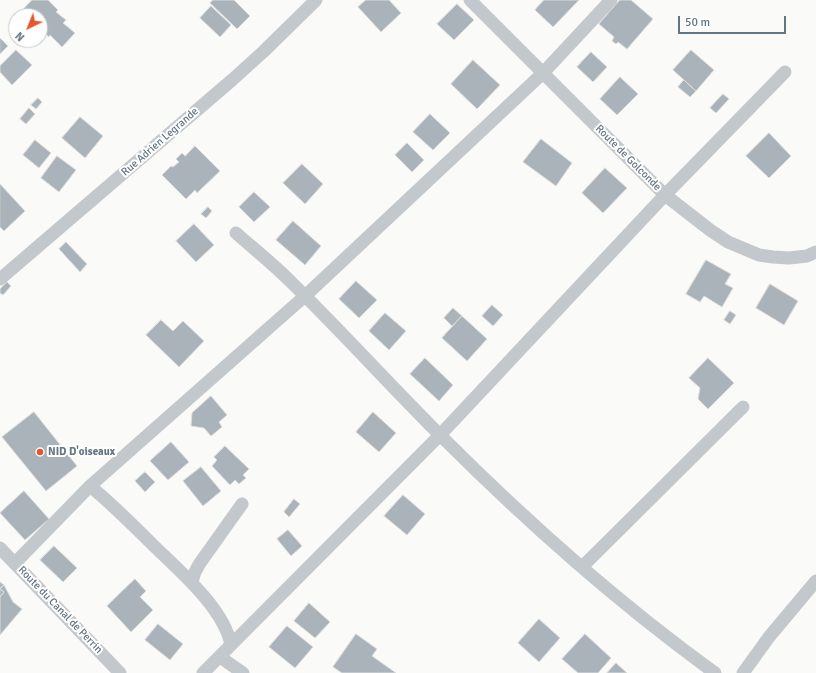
<!DOCTYPE html>
<html>
<head>
<meta charset="utf-8">
<style>
  body { margin:0 }
  #map { position:relative; width:816px; height:673px; overflow:hidden; background:#fafaf8; font-family:Signika,sans-serif }
  canvas { display:block }
  .north { position:absolute; left:8px; top:8px; width:40px; height:40px; box-sizing:border-box; background:#fff; border:1px solid #c1c8cd; border-radius:50%; rotate:223deg; font-size:11px; font-weight:700; line-height:16px; text-align:center; color:#657683 }
  .north::after { content:''; display:block; margin:auto; width:14px; height:18px; background:#e4572e; clip-path:polygon(50% 0,100% 100%,50% 72%,0 100%) }
  .scale { position:absolute; left:678px; top:16px; width:108px; height:18px; box-sizing:border-box; border:2px solid #657683; border-top:0; padding-left:5px; font-size:12px; line-height:14px; white-space:nowrap; color:#657683; -webkit-text-stroke:3px #fff; paint-order:stroke }
</style>
</head>
<body>
<div id="map">
<canvas width="816" height="673"></canvas>
<div class="north">N</div>
<div class="scale">50 m</div>
</div>
<script>
const context = document.querySelector('canvas').getContext('2d');
context.lineJoin = 'round';
function paint(path, color) {
  context.fillStyle = color;
  context.fill(path, 'evenodd');
}
function strokePath(path, color, width, dash) {
  context.strokeStyle = color;
  context.lineWidth = width;
  context.lineCap = dash ? 'butt' : 'round';
  context.setLineDash(dash || []);
  context.stroke(path);
}
function label(font, color, halo, rows, align = 'center') {
  context.font = font + ' Signika,sans-serif';
  context.lineWidth = 4;
  context.setLineDash([]);
  context.textBaseline = 'middle';
  context.strokeStyle = halo;
  context.fillStyle = color;
  for (const [text, x, y, turn = 0] of rows) {
    context.save();
    context.translate(x, y);
    context.rotate((+turn || 0) * Math.PI / 180);
    context.textAlign = isNaN(turn) ? turn : align;
    if (halo) context.strokeText(text, 0, 0);
    context.fillText(text, 0, 0);
    context.restore();
  }
}
const building = new Path2D(`
  M32,0h16l10,10 -2,2 10,8 -3,3 12,10 -13,14 -12,-12 -1,2 -9,-8v-13h-14l-5,-4z
  M213,0h21l16,16 -13,13 -27,-26z
  M366,0h23l12,13 -20,19 -23,-25z
  M544,0h35l-26,27 -18,-17z
  M620,0h11l22,19 -26,30 -9,-7 -2,2 -4,-3 2,-4 -15,-13z
  M457,4l17,16 -20,20 -17,-16z
  M211,6l20,19 -11,12 -20,-19z
  M0,38l8,8 -8,8z
  M16,50l16,15 -20,20 -12,-13v-6z
  M691,50l23,20 -18,21 -23,-21z
  M591,52l16,15 -14,15 -16,-15z
  M473,60l27,25 -23,24 -26,-25z
  M620,77l18,17 -21,21 -17,-16z
  M684,80l12,11 -6,6 -12,-10z
  M723,94l6,5 -13,14 -6,-5z
  M38,98l4,4 -6,7 -5,-4z
  M29,108l6,6 -9,10 -6,-5z
  M430,114l20,19 -17,17 -20,-18z
  M80,117l23,19 -18,22 -23,-20z
  M769,133l22,23 -22,22 -23,-22z
  M541,139l31,24 -16,23 -33,-24z
  M35,140l16,13 -12,15 -16,-13z
  M407,143l17,17 -12,12 -17,-17z
  M195,146l25,25 -23,22 -2,-3 -9,9 -24,-24 9,-9 2,1 6,-5 -3,-3 6,-6 3,3z
  M57,156l19,14 -17,22 -18,-14z
  M302,164l21,20 -18,20 -22,-21z
  M605,168l22,20 -24,25 -21,-20z
  M0,184l25,27 -21,20 -4,-4z
  M254,192l16,15 -16,15 -15,-15z
  M208,207l4,4 -6,7 -5,-4z
  M293,221l28,25 -16,19 -29,-25z
  M194,224l20,21 -18,17 -20,-21z
  M66,242l21,22 -7,8 -21,-23z
  M706,260l25,14 -6,10 8,4 -11,19 -18,-11 -4,6 -14,-8z
  M356,281l21,19 -18,18 -20,-19z
  M7,282l4,4 -8,9 -3,-2v-4z
  M770,284l28,17 -14,24 -28,-17z
  M492,305l11,10 -10,11 -11,-10z
  M453,308l9,8 -10,10 -8,-8z
  M730,311l6,4 -6,9 -6,-4z
  M385,313l21,18 -17,19 -20,-19z
  M462,316l25,23 -20,22 -25,-23z
  M161,320l12,11 10,-10 21,20 -25,26 -33,-32z
  M425,358l28,27 -14,16 -29,-27z
  M708,358l26,25 -26,26 -10,-10 2,-11 -11,-10z
  M211,396l16,19 -8,7 3,5 -11,9 -7,-8 -13,-2 1,-13z
  M34,412l43,54 -31,25 -44,-54z
  M373,412l23,21 -17,19 -23,-20z
  M171,442l18,20 -21,18 -18,-19z
  M225,446l24,23 -6,6 3,3 -7,6 -4,-4 -5,5 -18,-19 5,-6 -3,-3z
  M201,467l20,24 -18,15 -20,-25z
  M145,472l10,10 -10,10 -10,-11z
  M24,491l25,28 -24,21 -25,-27z
  M403,495l22,19 -18,21 -23,-19z
  M294,499l6,5 -11,13 -5,-5z
  M288,530l14,16 -11,10 -14,-17z
  M54,546l23,22 -14,14 -23,-22z
  M135,579l11,12 -6,6 13,13 -22,22 -24,-26z
  M0,582l4,3 -4,4 4,3 -4,5z
  M4,585l9,17 9,7 -22,26v-38l4,-5 -4,-3z
  M309,603l21,19 -15,16 -21,-17z
  M539,619l21,19 -21,24 -21,-19z
  M158,624l25,20 -13,16 -25,-20z
  M287,626l26,21 -18,21 -26,-21z
  M356,634l21,15 -5,7 24,17h-54l-9,-6z
  M585,634l26,24 -13,15h-20l-16,-14z
  M616,663l11,10h-20z`);
paint(building, '#aab3b9');
strokePath(building, '#dcdcda', 1);
strokePath(new Path2D(`
  M470,0l195,195 45,35 18,12 31,13 14,2 16,1 18,-2 9,-4
  M236,233c18,16 37,31 54,48 51,50 100,104 151,155 85,85 176,166 274,237
  M0,279l232,-199 31,-28 53,-52
  M90,486c23,19 44,40 65,61 26,25 69,62 76,98
  M0,548l120,125
  M15,563l75,-77 215,-190 238,-223 68,-73
  M582,567l161,-160
  M192,582l3,-10 5,-9 42,-59
  M220,657l23,16
  M203,673l237,-238 225,-240 120,-123
  M743,673l26,-36 47,-56`), '#c3c8cc', 13);
for (const [x, y, r, color] of [
  [40,452,4,"#e4572e"]
]) {
  const dot = new Path2D();
  dot.arc(x, y, r, 0, 2 * Math.PI);
  context.fillStyle = color;
  context.fill(dot);
  strokePath(dot, '#fff', 1.5);
}
label('11px', '#657683', '#fff', [
  ["Rue Adrien Legrande",160,142,-41],
  ["Route de Golconde",628,158,45],
  ["Route du Canal de Perrin",60,610,46]
]);
label('bold 11px', '#657683', '#fff', [
  ["NID D'oiseaux",48,452]
], 'left');
</script>
</body>
</html>
